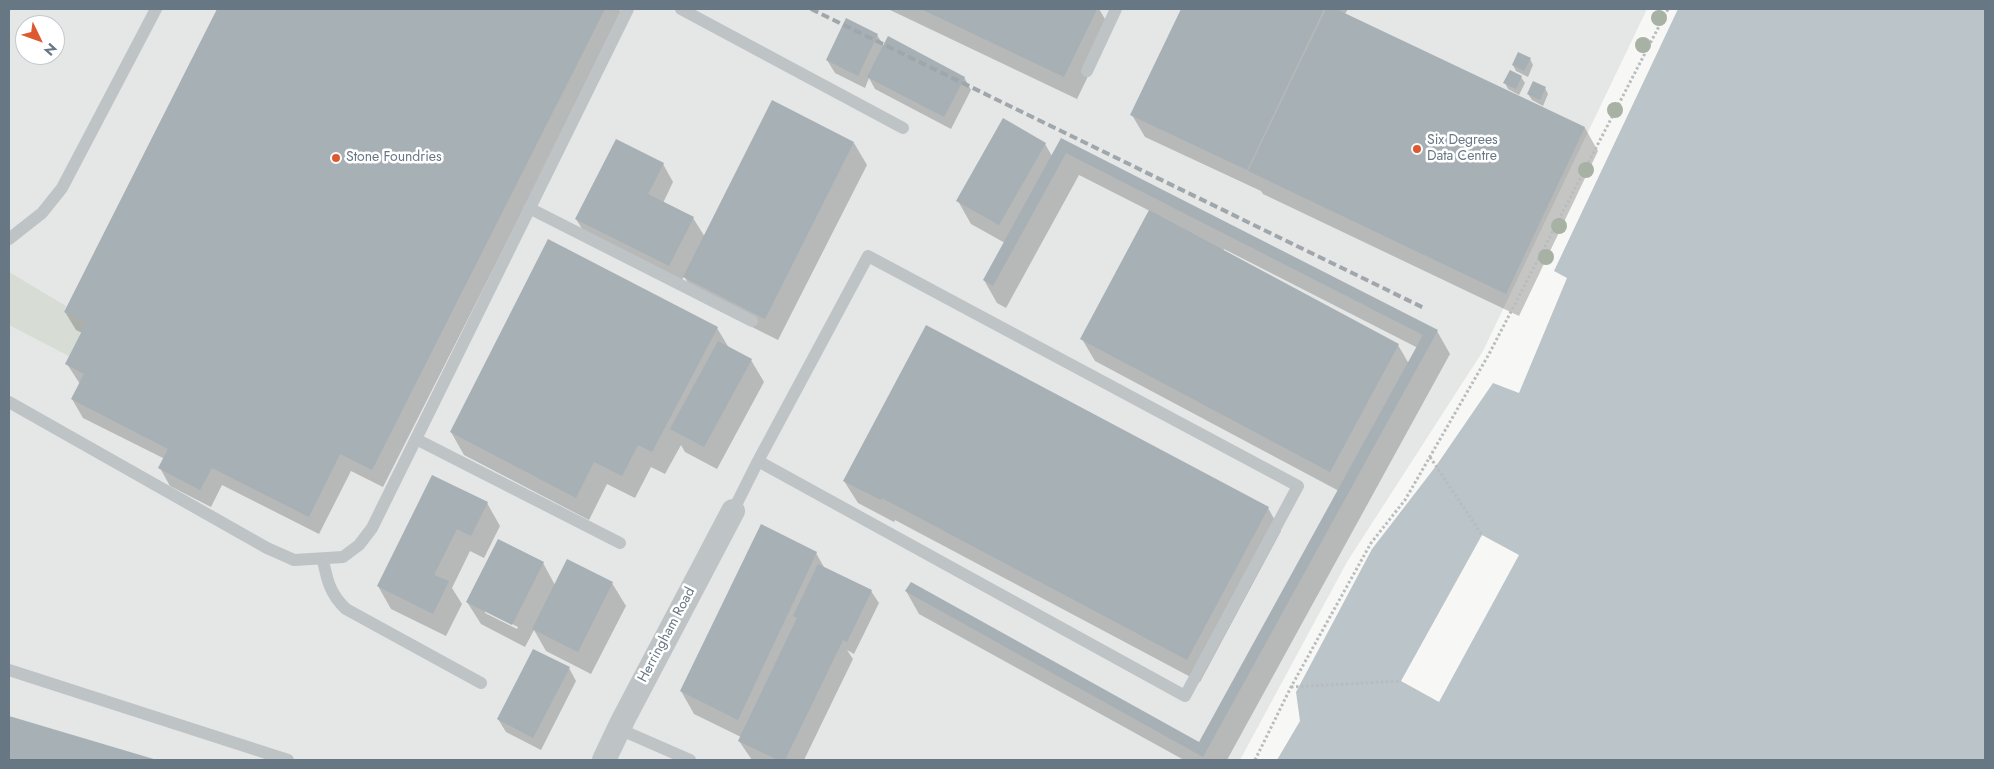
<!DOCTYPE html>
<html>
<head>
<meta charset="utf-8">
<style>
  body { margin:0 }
  #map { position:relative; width:1994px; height:769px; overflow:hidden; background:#f7f7f5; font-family:Jost,sans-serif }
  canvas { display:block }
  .frame { position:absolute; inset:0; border:10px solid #677784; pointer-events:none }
  .north { position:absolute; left:15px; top:15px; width:50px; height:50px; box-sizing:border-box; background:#fff; border:1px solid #c2c9ce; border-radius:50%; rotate:132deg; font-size:14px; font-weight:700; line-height:20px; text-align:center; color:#677784 }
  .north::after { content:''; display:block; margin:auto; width:18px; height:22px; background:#dd592f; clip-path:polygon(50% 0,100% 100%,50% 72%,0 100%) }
</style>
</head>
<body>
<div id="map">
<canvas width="1994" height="769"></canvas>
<div class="frame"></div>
<div class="north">N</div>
</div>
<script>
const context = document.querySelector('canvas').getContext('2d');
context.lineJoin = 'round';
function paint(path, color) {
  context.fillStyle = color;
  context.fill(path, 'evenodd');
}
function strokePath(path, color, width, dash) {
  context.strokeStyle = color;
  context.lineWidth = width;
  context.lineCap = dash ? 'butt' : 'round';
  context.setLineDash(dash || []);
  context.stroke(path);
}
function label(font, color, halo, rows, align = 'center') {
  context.font = font + ' Jost,sans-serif';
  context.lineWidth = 5;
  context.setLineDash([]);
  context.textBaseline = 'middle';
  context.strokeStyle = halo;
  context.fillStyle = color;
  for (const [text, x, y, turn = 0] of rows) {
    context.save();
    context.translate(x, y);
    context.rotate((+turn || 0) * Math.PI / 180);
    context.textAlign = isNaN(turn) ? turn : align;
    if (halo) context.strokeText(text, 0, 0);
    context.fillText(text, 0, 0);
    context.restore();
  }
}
paint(new Path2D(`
  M9,9h1638l-164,342 -136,211 -107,198h-1231zM25,25h30v30h-30z`), '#e5e6e6');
paint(new Path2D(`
  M9,272l57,34 -2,6 22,11 -17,33 -60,-31z`), '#d7dcd4');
paint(new Path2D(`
  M1678,9h307v751h-708l23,-39 -4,-29 76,-143 64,-83 57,-83 26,10 48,-115 -13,-7z`), '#bac4c9');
paint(new Path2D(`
  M1482,535l37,20 -80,147 -38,-21z`), '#f7f7f5');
paint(new Path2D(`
  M218,9h401l3,5 -239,473 -32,-16 -32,63 -97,-49 -11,22 -41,-21 -10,-18 5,-9 -82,-41 -11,-19 8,-15 -13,-20 15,-31 -6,-3 -11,-18z
  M888,9h211l12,20 -34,70z
  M1182,9h166l-3,5 240,114 13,23 -79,165 -256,-122 -2,-3 -116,-54 -13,-22z
  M877,35l7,11 80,31 7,13 -20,39 -76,-40 -6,-11 -4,10 -30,-15 -8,-13z
  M1530,59l3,6 -5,12 -12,-6 -3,-6z
  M1521,77l4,6 -6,12 -11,-6 -3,-6z
  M1545,88l3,6 -5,12 -11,-6 -4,-6z
  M1062,140l375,191 13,23 -223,406h-43l-265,-146 -13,-23 294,152 139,-252 -244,-130 -13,-22 68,-128 -71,-36 -73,133 -9,-5 -13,-23 21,-37 -34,-19 -13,-23 87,-57 7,12zM1224,249l194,99 -9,16 -11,-19 -175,-94z
  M854,143l13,22 -89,175 -80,-40 -14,-24 -4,8 -93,-47 -11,-18 87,-55 10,18 -10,21 30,15 12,19z
  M717,328l12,20 22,12 13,22 -47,87 -32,-17 -4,-7 -16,29 -14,-7 -16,31 -28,-14 -18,36 -125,-65 -13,-23z
  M844,481l424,27 13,23 -81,151 -305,-162 -1,2 -36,-19z
  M487,503l13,23 -16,32 -14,-7 -18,37 10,16 -16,32 -55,-27 -13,-23z
  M816,553l9,16 46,22 8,12 -25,51 -7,-4 6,9 -49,101h-52l-13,-19 2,-4 -47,-23 -13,-23z
  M568,561l44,22 14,23 -35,68 -45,-23 -12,-21 -9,17 -44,-23 -14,-22 76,-39 12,22zM485,610l33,17 -1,2 -32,-16z
  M569,668l7,13 -35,69 -35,-18 -8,-13z
  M9,717l145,43h-145z`), '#0003');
paint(new Path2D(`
  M217,9h388l-233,461 -32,-16 -31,63 -97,-49 -12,22 -42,-22 10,-19 -97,-50 13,-25 -19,-10 21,-41 -22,-11z
  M921,9h176l-33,68z
  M1181,9h143l-77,161 -117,-55z
  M1326,9h10l249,118 -79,167 -258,-123z
  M846,18l32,16 -20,42 -32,-16z
  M888,36l77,41 -21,40 -77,-40z
  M1518,52l13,6 -7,13 -12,-6z
  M1510,70l12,6 -6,13 -13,-6z
  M1533,81l13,6 -6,13 -13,-6z
  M772,100l82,42 -89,177 -82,-42z
  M1003,118l43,25 -47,82 -43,-24z
  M1061,138l377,192 -235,427 -298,-166 6,-9 288,160 224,-407 -357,-182 -73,133 -10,-6z
  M616,139l48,24 -16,31 46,23 -25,49 -94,-47z
  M1149,210l250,134 -69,128 -250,-133z
  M548,239l170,88 -66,125 -14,-7 -16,31 -28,-14 -18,36 -126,-66z
  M926,325l343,182 -82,153 -305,-162 -1,2 -38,-19z
  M718,341l34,18 -48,88 -34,-18z
  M432,475l56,27 -17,34 -14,-7 -23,46 15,6 -16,33 -56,-28z
  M761,524l56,28 -79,168 -58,-29z
  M498,539l46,23 -32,63 -46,-23z
  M567,559l46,23 -35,70 -46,-23z
  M818,564l54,26 -25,52 -4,-2 -58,120h-7l-40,-19 59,-123 -4,-2z
  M533,649l37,18 -37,71 -36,-19z
  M9,716l148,44h-148z`), '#a7b0b5');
strokePath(new Path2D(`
  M1430,457l52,78
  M1291,687l110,-6
  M1255,760l36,-73 80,-144 34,-43 84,-146 179,-345`), '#b9bcbe', 3, [2.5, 2.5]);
strokePath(new Path2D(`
  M681,9l222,119
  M1087,71l29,-62
  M529,208l223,113
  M9,239l33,-26 20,-25 94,-179
  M9,402l258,146 27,12 49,-3 16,-12 13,-17 256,-519
  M416,439l204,104
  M733,511l25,-50 427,235 113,-210 -430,-230 -110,205
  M323,560c4,20 7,34 23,49l135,74
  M9,670l279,90
  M619,729l71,31`), '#bec3c6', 12);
strokePath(new Path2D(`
  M604,760l19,-40 110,-209`), '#bec3c6', 24);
strokePath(new Path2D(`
  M811,9l613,299`), '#a0a7ac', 4, [8, 4]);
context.fillStyle = '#a7b1a4';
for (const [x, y] of [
  [1659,18],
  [1643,45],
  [1615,110],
  [1586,170],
  [1559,226],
  [1546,257]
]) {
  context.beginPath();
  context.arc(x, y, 8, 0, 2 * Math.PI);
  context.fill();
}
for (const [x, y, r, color] of [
  [1417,149,5,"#dd592f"],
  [336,158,5,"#dd592f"]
]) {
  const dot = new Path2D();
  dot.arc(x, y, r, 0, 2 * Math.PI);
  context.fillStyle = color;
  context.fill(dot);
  strokePath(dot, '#fff', 2);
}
label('14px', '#677784', '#fff', [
  ["Six Degrees",1427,141],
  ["Data Centre",1427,157],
  ["Stone Foundries",346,158]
], 'left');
label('14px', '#677784', '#fff', [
  ["Herringham Road",667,635,-62]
]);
</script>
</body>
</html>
